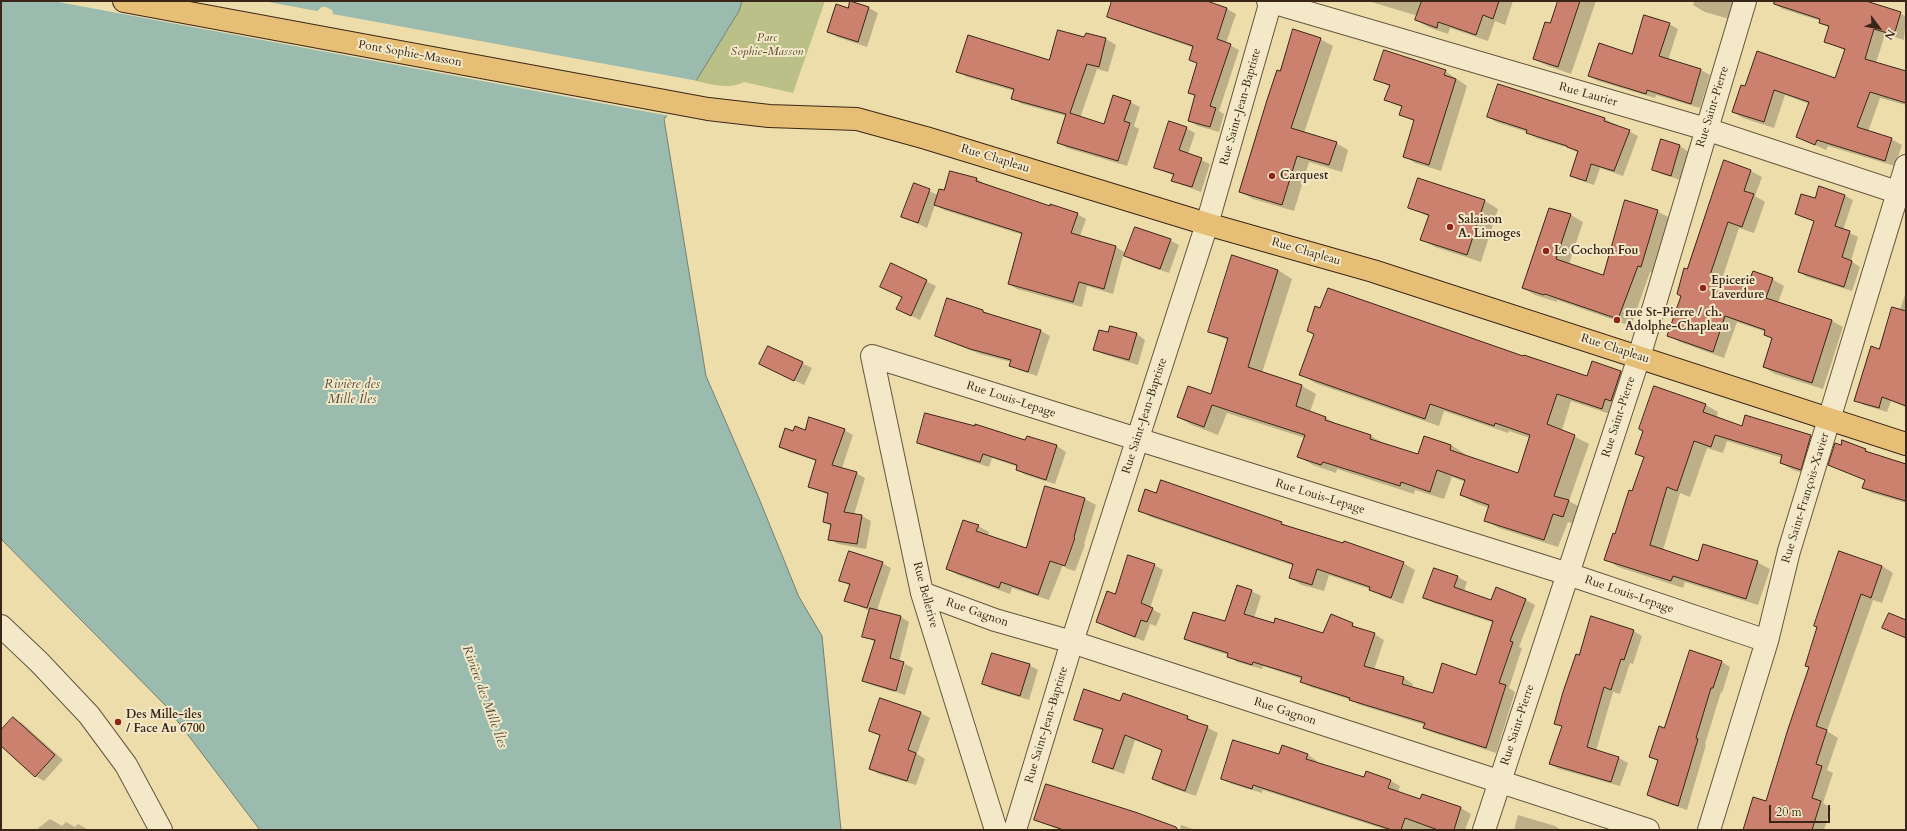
<!DOCTYPE html>
<html>
<head>
<meta charset="utf-8">
<style>
  body { margin:0 }
  #map { position:relative; width:1907px; height:831px; overflow:hidden; background:#edddab; font-family:Cardo,serif }
  canvas { display:block }
  .frame { position:absolute; inset:0; border:2px solid #3a2619; pointer-events:none }
  .north { position:absolute; left:1859px; top:8px; width:40px; height:40px; -webkit-text-stroke:3px #f3e9c8; paint-order:stroke; rotate:122deg; font-size:11px; font-weight:700; line-height:16px; text-align:center; color:#3a2619 }
  .north::after { content:''; display:block; margin:auto; width:14px; height:18px; background:#3a2619; clip-path:polygon(50% 0,100% 100%,50% 72%,0 100%) }
  .scale { position:absolute; left:1769px; top:805px; width:61px; height:18px; box-sizing:border-box; border:2px solid #3a2619; border-top:0; padding-left:5px; font-size:12px; line-height:14px; white-space:nowrap; color:#3a2619; -webkit-text-stroke:3px #f3e9c8; paint-order:stroke }
</style>
</head>
<body>
<div id="map">
<canvas width="1907" height="831"></canvas>
<div class="frame"></div>
<div class="north">N</div>
<div class="scale">20 m</div>
</div>
<script>
const context = document.querySelector('canvas').getContext('2d');
context.lineJoin = 'round';
function paint(path, color) {
  context.fillStyle = color;
  context.fill(path, 'evenodd');
}
function strokePath(path, color, width, dash) {
  context.strokeStyle = color;
  context.lineWidth = width;
  context.lineCap = dash ? 'butt' : 'round';
  context.setLineDash(dash || []);
  context.stroke(path);
}
function label(font, color, halo, rows, align = 'center') {
  context.font = font + ' Cardo,serif';
  context.lineWidth = 4;
  context.setLineDash([]);
  context.textBaseline = 'middle';
  context.strokeStyle = halo;
  context.fillStyle = color;
  for (const [text, x, y, turn = 0] of rows) {
    context.save();
    context.translate(x, y);
    context.rotate((+turn || 0) * Math.PI / 180);
    context.textAlign = isNaN(turn) ? turn : align;
    if (halo) context.strokeText(text, 0, 0);
    context.fillText(text, 0, 0);
    context.restore();
  }
}
paint(new Path2D(`
  M742,1h83l-32,92 -49,-11c-14,8 -34,2 -48,-1l43,-70z`), '#bac087');
const water = new Path2D(`
  M1,1h741l-3,10 -43,70 -32,38 42,257 52,120 41,101 23,39 19,194h-581l-94,-124 -164,-166 -1,-7z`);
paint(water, '#9abbae');
strokePath(water, '#747f72', 1);
paint(new Path2D(`
  M53,1h210l54,10 5,-4h4l6,3 1,4 365,67 -28,35z`), '#edddab');
paint(new Path2D(`
  M1113,1l93,1 21,7 9,5 -10,29 13,7 -20,61 5,3 -5,18 -21,-6 -9,-5 7,-24 -7,-5 9,-28 -8,-4 4,-12 -77,-27 -9,-5z
  M1368,1h145l-8,24 -10,-4 -7,20 -38,-13 -2,6 -20,-7 -12,-7 2,-4z
  M1559,1h37l-25,73 -23,-8 -14,-7 17,-34z
  M1694,1h44l-5,19 -28,-8 -12,-7z
  M1773,1h99l-1,3 35,12 -2,24 -19,-6 -9,29 30,9v33l-26,-7 -12,34 23,7 11,6 -7,21 -67,-20 -2,4 -29,-13 12,-33 -24,-9 -11,33 -31,-10 -10,-6 12,-25 91,-8 10,-28 -21,-10 5,-13 -10,-5 1,-2 -38,-12 -10,-6z
  M851,2l18,6 9,5 -11,34 -30,-10 -9,-5 20,-23z
  M1669,24l9,5 -10,31 33,10 9,5 -10,33 -44,-13 -1,3 -57,-17 -9,-5 43,-21z
  M1086,34l20,5 10,6 -8,27 -11,-3 -17,49 25,7 25,-23 10,5 -6,19 5,3 -12,37 -60,-18 -9,-6 8,-26 -44,-12 -10,-6 2,-7 -47,-14 -9,-6 92,-10 35,-22z
  M1320,39l13,7 -29,87 32,10 12,7 -6,22 -33,-10 -15,49 -41,-12 -13,-7 41,-119z
  M1445,71l22,15 -26,85 -26,-8 -11,-7 11,-34 -14,-8 2,-6 -17,-8 4,-13 -14,-8z
  M1498,85l107,34 33,17 -15,40 -23,-8 -6,17 -15,-5 -8,-5 8,-22 -10,-5 -33,-10 -9,-6 -31,-10 -8,-5z
  M1186,128l9,5 -7,21 22,10 -9,28 -19,-7 -9,-5 1,-4 -19,-9z
  M1662,141l18,5 9,6 -9,28 -18,-6 -9,-5z
  M1725,161l26,10 11,6 -7,19 10,6 -11,31 -15,-5 -17,51 26,8 24,-8 12,7 -6,17 54,18 11,6 -20,62 -48,-15 -11,-7 9,-28 -8,-4 1,-3 -29,-10 -13,36 -44,-16 -11,-7 13,-39 6,-26z
  M951,172l26,7 8,5 65,23 27,7 9,5 -6,17 36,11 8,5 -11,42 -26,-8 -5,21 -65,-18 -8,-5 14,-49 -79,-25 -9,-5 -8,23 -24,-11 12,-32 23,10 7,-4z
  M1419,180l66,21 13,8 -17,53 -46,-15 -13,-7 7,-23 -20,-10z
  M1844,195l9,5 -10,30 15,7 -7,24 9,6 -8,24 -45,-14 -8,-5 16,-50 -19,-9 20,-13z
  M1550,209l21,6 12,7 -14,42 35,13 53,-66 13,7 -17,55 -3,-1 -19,54 -74,-26v2l-22,-7 -12,-7z
  M1170,240l9,5 -10,28 -35,-12 -8,-5z
  M891,265l45,21 -16,34 -23,-11 6,-11 -22,-11z
  M1278,270l14,9 -30,94 40,13 14,8 -6,18 16,6 14,8 31,10 14,8 34,12 32,-11 14,9 -1,2 55,18 11,-36 -21,-7 -1,2 -64,-22 -5,15 -124,-43 -14,-9 14,-39 -7,-4 216,26 64,20 5,-15 28,10 14,8 -19,36 -45,-15 -9,29 27,14 -20,57 14,8 -5,16 -10,-3 -10,25 -59,-19 -14,-8 4,-12 -14,-5 -14,-8 4,-13 -13,-5 -8,22 -29,-9 -1,4 -77,-25 -1,4 -23,-8 -14,-8 6,-19 -78,-25 -9,22 -26,-10 -14,-8 33,-22 18,-54 -19,-9z
  M1906,292v115l-15,-6 -4,11 -23,-7 -9,-5 45,-90z
  M983,311l6,4 52,16 9,5 -13,40 -18,-6 -9,-5 1,-3 -31,-8 -35,-14 -9,-5z
  M1108,334h29l8,6 -7,25 -35,-11 -9,-5z
  M769,347l43,21 -8,17 -35,-17z
  M1654,387l52,18 12,7 -2,6 27,9 3,-11 65,20 12,7 -10,33 -20,-6 -12,-7 2,-5 -56,-17 -4,12 -16,-5 -17,49 -10,-4 -17,57 35,12h59l13,7 -12,36 -73,-23 -2,6 -65,-21 -12,-8 39,-101 -9,-5 8,-22z
  M975,428l51,13 1,-4 30,9 9,6 -11,32 -29,-9 -9,-5 1,-3 -26,-9 -3,9 -62,-20 -9,-5z
  M844,430l9,5 -11,33 14,5 9,5 -11,37 8,1 9,5 -5,28 -28,-5 -9,-5 2,-13 -7,-4 5,-27 -20,-8 8,-26 -28,-9 -9,-6 14,-13z
  M1865,450l9,4 31,10 1,-2v41l-34,-10 -9,-5 3,-7 -37,-16z
  M1046,488l39,11 11,6 -12,39 1,1 -10,26 -10,-3 11,-31h-2l-25,63 -37,-12 -2,6 -52,-19 -11,-6 31,-43 11,6 -1,4 39,13z
  M1157,494l124,29 10,5 112,35 12,7 -12,34 -21,-8 -12,-7 -41,-14 -5,16 -22,-6 -12,-7 4,-12 -143,-49 -12,-7z
  M882,563l9,5 -14,42 24,7 8,5 -10,40 6,2h-2l-9,28 -22,-7 -9,-5 12,-38 -11,-6 6,-25 -25,-11 5,-14 -9,-6z
  M1154,565l9,5 -13,38 11,6 -5,12 -6,-2 -6,17 -38,-14 -9,-6 19,-26z
  M1882,566l11,7 -11,30 -9,-3 -46,131 11,7 -11,32 6,3 -10,30 8,5 -7,22h-80l23,-28 43,-134 -4,-3z
  M1458,577l9,5 -3,9 28,10 34,-1 9,5 -16,42 3,1 -13,40 6,4 -19,61 -62,-20 -10,-5 1,-3 -65,-20 -9,-5 -40,-13 -10,-5 1,-3 -39,-13 -1,3 -25,-7 -9,-6v-1l-33,-11 -10,-5 40,-16 26,-32 10,5 -7,22 70,17 7,-19 43,18 10,6 -10,30 30,8 9,6 -1,4 21,6 43,-18 18,-53 -60,-20 -9,-5z
  M1633,631l9,5 -9,28 -3,-1 -10,31 -7,-2 -17,59 23,7 9,5 -8,23 -61,-17 -9,-5 12,-37 -7,-4 24,-67z
  M1722,662l8,5 -8,26 -1,-1 -16,52 1,1 -19,65 -30,-10 -9,-5 11,-33 -9,-5 15,-28z
  M905,664l8,4 -8,27 -9,-3z
  M1029,665l9,5 -9,30 -37,-11 -9,-5z
  M881,699l40,14 9,5 -13,36 8,5 -9,26 -37,-11 -9,-5 10,-33 -10,-6z
  M1121,702l66,15 31,16 -22,63 -32,-11 -11,-6 10,-28 -28,-11 -11,34 -20,-7 -11,-6 11,-30 -19,-6 -10,-6z
  M13,718l9,5 41,37 -19,21 -9,-5 -34,-32v-13z
  M1279,755h29l9,6 -1,2 48,16 26,1 -3,13 4,-12 9,5 -2,7 23,8 2,-6 38,13 10,6 -6,16h-78l-124,-40 -1,3 -30,-9 -10,-5z
  M1135,813l45,17h-120l-25,-10z
  M1518,815l37,11 6,4h-47z
  M50,819l12,7 4,-4 9,5 3,-3 11,6h-53z
  M1181,825l15,5h-16z`), '#0003');
const building = new Path2D(`
  M850,1l19,6 -11,35 -31,-10 9,-28 12,4z
  M1112,1h95l20,7 -10,31 14,5 -21,62 6,2 -6,19 -22,-6 7,-26 -7,-2 9,-30 -8,-3 4,-14 -86,-29z
  M1422,1h77l-6,18 -10,-4 -7,20 -38,-13 -1,6 -22,-8z
  M1558,1h22l-22,66 -25,-8 12,-37 5,1z
  M1775,1h91l35,11 -7,23 -20,-6 -9,30 41,12v32l-36,-11 -13,35 35,11 -7,23 -68,-21 -2,5 -19,-8 13,-35 -35,-12 -10,32 -32,-10 9,-27 4,1 12,-35 78,27 10,-29 -21,-7 5,-16 -10,-3 1,-4 -46,-15z
  M1644,15l26,8 -11,33 42,13 -10,35 -44,-14 -1,4 -58,-18 11,-33 33,11z
  M1293,29l28,9 -30,90 46,14 -8,23 -32,-9 -15,49 -43,-13 28,-92 10,-30 3,1z
  M1058,30l26,7 2,-4 20,5 -7,29 -12,-3 -17,49 34,11 9,-29 18,6 -7,20 6,2 -12,38 -61,-18 9,-29 -55,-15 3,-10 -58,-17 12,-37 81,25z
  M1384,50l62,20 -2,5 12,4 -27,86 -26,-8 11,-37 -15,-5 3,-9 -18,-6 6,-15 -16,-5z
  M1498,84l107,34 -1,3 26,9 -16,41 -23,-7 -5,17 -16,-5 8,-25 -11,-4v-1l-41,-13 1,-3 -40,-13z
  M1169,121l18,6 -8,23 23,8 -10,29 -21,-6 3,-7 -20,-6z
  M1661,139l19,6 -9,31 -19,-6z
  M1724,160l27,10 -7,21 10,3 -12,33 -14,-5 -18,53 37,11 6,-15 20,7 -7,20 66,22 -20,63 -49,-16 9,-29 -8,-3 1,-5 -40,-14 -12,36 -46,-16 14,-40 -4,-2 7,-26 3,1z
  M950,171l27,7 -1,3 74,25v-2l28,9 -7,20 45,13 -12,43 -25,-7 -6,20 -65,-18 14,-51 -88,-28 5,-16 5,1z
  M1418,178l67,22 -18,55 -47,-15 9,-25 -21,-7z
  M914,183l16,6 -12,34 -17,-6z
  M1819,186l26,9 -10,31 15,5 -8,26 10,4 -8,26 -46,-15 16,-51 -19,-7 6,-20 14,4z
  M1625,200l33,10 -17,57 -3,-1 -20,53 -73,-25 -1,1 -22,-7 27,-80 22,6 -15,45 47,16z
  M1135,227l36,12 -11,30 -36,-13z
  M1232,255l46,15 -30,97 54,18 -6,21 30,11 -1,3 46,15 -1,4 48,15 6,-18 27,9 -1,5 68,23 12,-38 -35,-12 -1,3 -64,-22 -5,15 -126,-44 15,-41 -7,-3 8,-25 5,2 8,-20 195,68 1,-1 63,21 5,-15 29,10 -10,30 -6,-2 -3,10 -45,-15 -10,30 28,11 -21,61 15,4 -6,17 -10,-3 -9,26 -60,-19 5,-16 -29,-10 5,-15 -28,-10 -7,22 -29,-10 -1,4 -77,-24 -2,3 -24,-8 8,-22 -93,-30 -8,22 -27,-10 11,-31 23,8 17,-56 -20,-6z
  M891,263l36,17 -16,36 -15,-7 6,-12 -22,-10z
  M947,298l36,12v2l58,18 -13,42 -19,-6 2,-6 -41,-11 -35,-13z
  M1892,307l14,4v95l-24,-9 -3,11 -25,-7 17,-55 8,3z
  M1110,326l27,7 -8,27 -36,-10 6,-20 9,2z
  M768,346l35,16 -9,19 -35,-17z
  M1654,386l52,18 -3,8 39,14 3,-11 66,20 -10,35 -21,-7 2,-8 -67,-20 -4,12 -17,-6 -17,50 -10,-4 -17,58 48,16 5,-17 55,17 -12,38 -73,-23 -2,5 -67,-21 9,-27 2,1 14,-44 3,1 12,-34 -9,-3 8,-23 -4,-2z
  M925,413l50,13v-2l50,16 2,-4 30,9 -11,35 -30,-10 1,-5 -34,-11 -3,8 -63,-19z
  M809,417l36,12 -13,36 25,7 -13,40 18,3 -5,29 -29,-4 3,-16 -8,-2 5,-29 -20,-6 8,-27 -37,-13 6,-19 8,3 2,-5 10,4z
  M1842,440l24,9 -1,2 41,13v37l-44,-13 3,-8 -37,-15 7,-22 6,2z
  M1161,480l121,42 -1,2 62,19 1,-2 60,21 -13,36 -22,-8 1,-3 -53,-18 -5,16 -23,-7 4,-14 -155,-53 7,-22 11,4z
  M1045,486l40,12 -11,39 1,1 -10,28 -15,-5 -12,34 -37,-13 -2,6 -53,-19 17,-49 16,5 -3,6 50,17z
  M849,551l34,11 -16,46 -23,-7 6,-17 -11,-3z
  M1839,551l43,15 -11,32 -10,-4 -45,132 11,4 -11,34 6,2 -10,32 9,3 -9,29h-69l10,-33 13,4 22,-72 21,-62 -4,-1 12,-39 -3,-1z
  M1128,555l27,9 -14,39 12,5 -6,14 -6,-2 -6,17 -39,-15 11,-31 8,3z
  M1434,568l24,8 -4,11 37,13 5,-13 30,12 -16,42 3,1 -14,41 7,2 -20,63 -63,-20 2,-5 -76,-23 1,-2 -50,-16 2,-5 -49,-15 -1,3 -25,-8 1,-4 -44,-14 9,-27 32,9 12,-36 15,5 -8,24 30,9 1,-5 48,15 8,-19 22,9 -1,3 23,7 -11,33 40,11 -2,7 31,9 9,-30 34,12 17,-54 -70,-23z
  M870,608l31,8 -11,42 14,4 -8,29 -34,-10 13,-41 -13,-3z
  M1889,613l17,7v18l-24,-10z
  M1591,616l43,14 -10,30 -3,-1 -10,31 -7,-3 -17,60 32,10 -8,25 -62,-18 13,-38 -8,-2 9,-32 13,-38 3,1z
  M1690,650l32,11 -9,27h-2l-15,50 2,1 -20,67 -31,-11 11,-35 -9,-3 10,-31 5,2z
  M992,653l38,11 -10,32 -38,-12z
  M1084,689l36,12 3,-8 65,23 -1,3 21,7 -23,65 -33,-12 10,-29 -37,-15 -12,34 -21,-7 11,-33 -29,-9z
  M880,698l41,14 -13,38 8,3 -9,28 -38,-12 11,-34 -11,-4z
  M13,717l42,38 -20,22 -34,-31v-16z
  M1233,740l46,14 3,-9 26,9 -2,5 58,18 2,-6 25,9 -3,8 32,11 2,-5 39,13 -7,23h-16l-33,-12 -4,12h-9l-139,-45 -1,4 -31,-10z
  M1046,784l89,28 41,15 2,3h-114l-30,-10z`);
paint(building, '#cc806e');
strokePath(building, '#3a2619', 1);
const minor = new Path2D(`
  M1268,1l438,128 200,66
  M922,593l73,27 77,22 576,188
  M1,626l38,36 50,53 37,50 35,65
  M996,830l-74,-237 -50,-237 696,218 199,67
  M1015,830l57,-188 135,-418 64,-223
  M1484,830l155,-473 106,-356
  M1709,830l58,-189 22,-90 117,-385`);
const major = new Path2D(`
  M124,1l584,108 61,7 88,3 69,19 281,86 166,47 533,173`);
strokePath(minor, '#67543e', 24);
strokePath(major, '#3a2619', 24);
strokePath(minor, '#f3e9c8', 22);
strokePath(major, '#e6be76', 22);
for (const [x, y, r, color] of [
  [1272,176,4,"#8f2418"],
  [1450,227,4,"#8f2418"],
  [1546,251,4,"#8f2418"],
  [1703,288,4,"#8f2418"],
  [1617,320,4,"#8f2418"],
  [118,722,4,"#8f2418"]
]) {
  const dot = new Path2D();
  dot.arc(x, y, r, 0, 2 * Math.PI);
  context.fillStyle = color;
  context.fill(dot);
  strokePath(dot, '#f3e9c8', 1.5);
}
label('italic 12px', '#5a4c34', '#f3e9c8', [
  ["Parc",767,38],
  ["Sophie-Masson",767,52]
]);
label('12px', '#3a2619', '#f3e9c8', [
  ["Pont Sophie-Masson",410,54,10],
  ["Rue Laurier",1588,95,16],
  ["Rue Saint-Jean-Baptiste",1241,107,-74],
  ["Rue Saint-Pierre",1713,107,-73],
  ["Rue Chapleau",995,159,17],
  ["Rue Chapleau",1306,252,16],
  ["Rue Chapleau",1615,349,18],
  ["Rue Louis-Lepage",1011,400,18],
  ["Rue Saint-Jean-Baptiste",1145,416,-72],
  ["Rue Saint-Pierre",1619,417,-72],
  ["Rue Louis-Lepage",1320,497,17],
  ["Rue Saint-François-Xavier",1806,498,-73],
  ["Rue Bellerive",925,595,75],
  ["Rue Louis-Lepage",1629,595,19],
  ["Rue Gagnon",977,613,19],
  ["Rue Gagnon",1285,712,18],
  ["Rue Saint-Jean-Baptiste",1047,725,-73],
  ["Rue Saint-Pierre",1518,725,-72]
]);
label('bold 12px', '#3a2619', '#f3e9c8', [
  ["Carquest",1280,176],
  ["Salaison",1458,220],
  ["A. Limoges",1458,234],
  ["Le Cochon Fou",1554,251],
  ["Epicerie",1711,281],
  ["Laverdure",1711,295],
  ["rue St-Pierre / ch.",1625,313],
  ["Adolphe-Chapleau",1625,327],
  ["Des Mille-îles",126,715],
  ["/ Face Au 6700",126,729]
], 'left');
label('italic 13px', '#524b3e', '#f3e9c8', [
  ["Rivière des",352,385],
  ["Mille Îles",352,400],
  ["Rivière des Mille Îles",484,697,70]
]);
</script>
</body>
</html>
